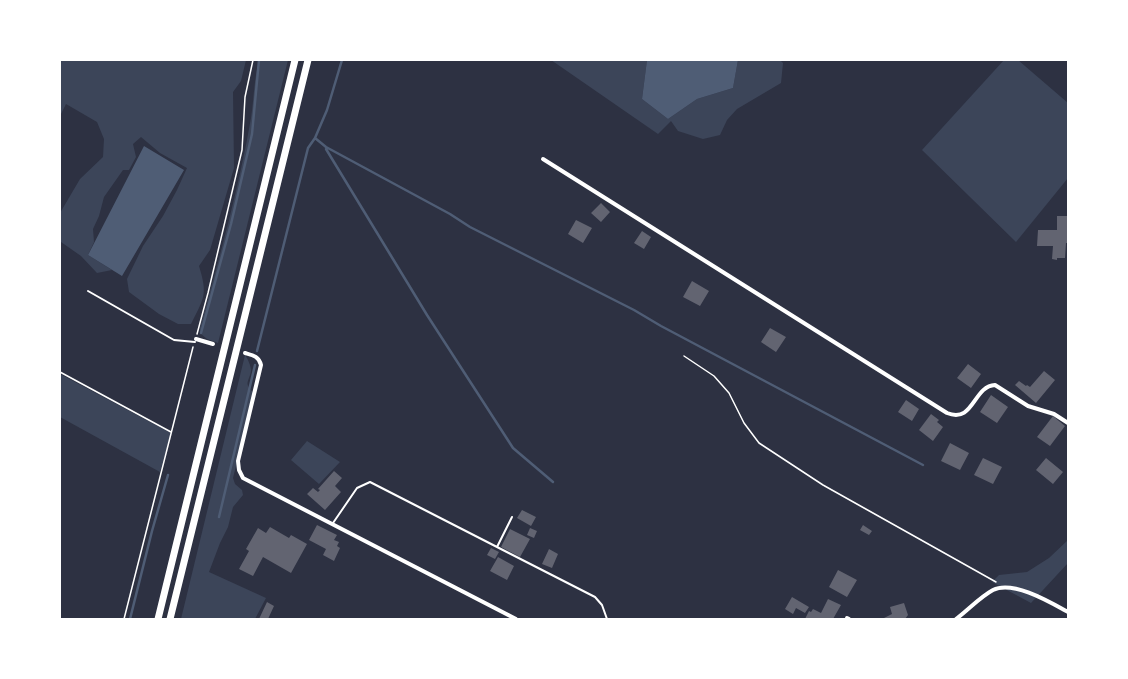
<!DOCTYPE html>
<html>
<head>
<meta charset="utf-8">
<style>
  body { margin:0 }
  #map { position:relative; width:1128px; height:679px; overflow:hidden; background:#2d3142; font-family:"Source Sans 3",sans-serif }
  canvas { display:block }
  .frame { position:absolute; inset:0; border:61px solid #fff; pointer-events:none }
</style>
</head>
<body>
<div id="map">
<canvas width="1128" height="679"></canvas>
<div class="frame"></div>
</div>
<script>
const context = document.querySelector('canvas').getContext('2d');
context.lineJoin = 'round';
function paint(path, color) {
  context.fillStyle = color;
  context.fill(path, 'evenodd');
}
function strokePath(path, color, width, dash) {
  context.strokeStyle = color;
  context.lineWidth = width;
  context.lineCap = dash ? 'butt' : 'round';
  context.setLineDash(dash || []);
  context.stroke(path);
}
paint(new Path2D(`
  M60,60h186l-5,21 -8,11 1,76 -24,82 -11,16c9,29 5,32 -8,58h-13l-19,-10 -30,-22 -2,-13 16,-33 20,-30 14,-26 10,-22 -27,-15 -19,-16 -8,7 3,13 -7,13h-6l-19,27 -5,19 -6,13 1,13 -6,13 24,15 -15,3 -16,-17 -20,-14 -1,-29 20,-34 23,-22 1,-18 -7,-17 -31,-18 -6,12z
  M259,60h29l-70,283 -11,-4 -7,-6v-5c19,-69 39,-140 51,-210 3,-20 3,-39 8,-58z
  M551,60h96l-5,39 26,20 29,-20 36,-11 5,-28h42l3,3 -2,20 -44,26 -10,11 -7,15 -17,4 -25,-8 -7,-10 -13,13z
  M1004,60h14l50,43v75l-52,64 -94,-92z
  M245,355c3,4 6,11 6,16 -2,11 -8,12 3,22l-21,85 2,6 7,6 1,5 -10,12 -5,20 -8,16 -11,29 57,26 -11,21h-74z
  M60,374l111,59 -11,39 -100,-55z
  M307,441l33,21 -21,22 -28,-24z
  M1068,540v23l-37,40 -39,-21 7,-7 28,-3 22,-14z`), '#3c4559');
paint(new Path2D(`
  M647,60h91l-5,28 -36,11 -29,20 -26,-20z
  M144,146l40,24 -62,106 -34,-21z`), '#4f5d75');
strokePath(new Path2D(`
  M342,60l-15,50 -12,28 11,9 124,67 20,13 164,83 27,16 262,139
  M326,149l101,166 86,133 40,34
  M201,333l30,-109 21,-90 7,-74
  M257,351l51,-203 7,-10
  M219,517l36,-152
  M130,619l22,-88 16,-56`), '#4f5d75', 2.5);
paint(new Path2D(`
  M601,203l9,9 -9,10 -10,-9z
  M1057,216h11v27h-2l-1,15h-8v2l-5,-1 1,-13h-16l1,-16h19z
  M576,220l16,8 -9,15 -15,-9z
  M642,231l9,6 -7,12 -10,-6z
  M692,281l17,10 -9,15 -17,-9z
  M770,328l16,9 -10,15 -15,-10z
  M968,364l13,10 -10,14 -14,-10z
  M1044,371l11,9 -19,23 -21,-18 4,-4 7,5 1,-1 3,2z
  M991,395l17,12 -11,16 -17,-11z
  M906,400l13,9 -7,12 -14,-9z
  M931,414l8,6 -2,2 6,5 -10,14 -14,-11z
  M1053,416l12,10 -15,20 -13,-9z
  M950,443l19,10 -9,17 -19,-9z
  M983,458l19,9 -9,17 -19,-9z
  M1046,458l17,14 -10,12 -17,-14z
  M334,471l8,7 -7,8 6,6 -16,18 -18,-16 6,-6 5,4 2,-2 -2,-1z
  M522,510l14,7 -5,9 -14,-8z
  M317,525l20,10 -3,5 5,2 -2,4 3,2 -6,13 -11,-6 3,-6 -17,-9z
  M863,525l9,6 -3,4 -9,-5z
  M270,527l19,11 2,-3 16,9 -16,29 -28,-16 -10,19 -14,-7 10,-18 -3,-2 12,-21 8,5z
  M530,528l7,3 -3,7 -7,-3z
  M510,529l20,10 -10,18 -19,-10z
  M491,548l8,4 -4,7 -8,-4z
  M549,549l9,5 -6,14 -10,-4z
  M498,557l16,9 -7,14 -17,-9z
  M838,570l19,10 -10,17 -18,-10z
  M792,597l17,10 -4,6 -9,-5 -3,6 -8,-5z
  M828,599l13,6 -8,14h-28l4,-8 2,1 2,-3 8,4z
  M267,602l7,4 -6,13h-9z
  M904,603l4,12 -3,4h-21v-1l8,-4 -2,-7z`), '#626471');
strokePath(new Path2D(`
  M197,334l11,-41 34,-143 3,-53 8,-37
  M684,356l30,20 15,17 15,30 15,20 64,42 173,97
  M60,372l111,60
  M124,619l69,-272`), '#fff', 1.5);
strokePath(new Path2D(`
  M88,291l86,49 21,2
  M333,523l24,-35 13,-6 127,65 15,-30
  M497,547l98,50 7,8 5,14`), '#fff', 2);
strokePath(new Path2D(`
  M543,159l404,254c27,11 26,-27 48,-28l33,21 26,8 14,9
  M196,339l17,5
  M245,353c7,2 14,3 16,12l-23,96 1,9 4,8 273,141
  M847,618l2,1
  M956,619c12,-9 24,-22 37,-29 20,-10 57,12 75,22`), '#fff', 4);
strokePath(new Path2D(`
  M158,619l137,-559
  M170,619l138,-559`), '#fff', 7);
</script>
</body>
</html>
